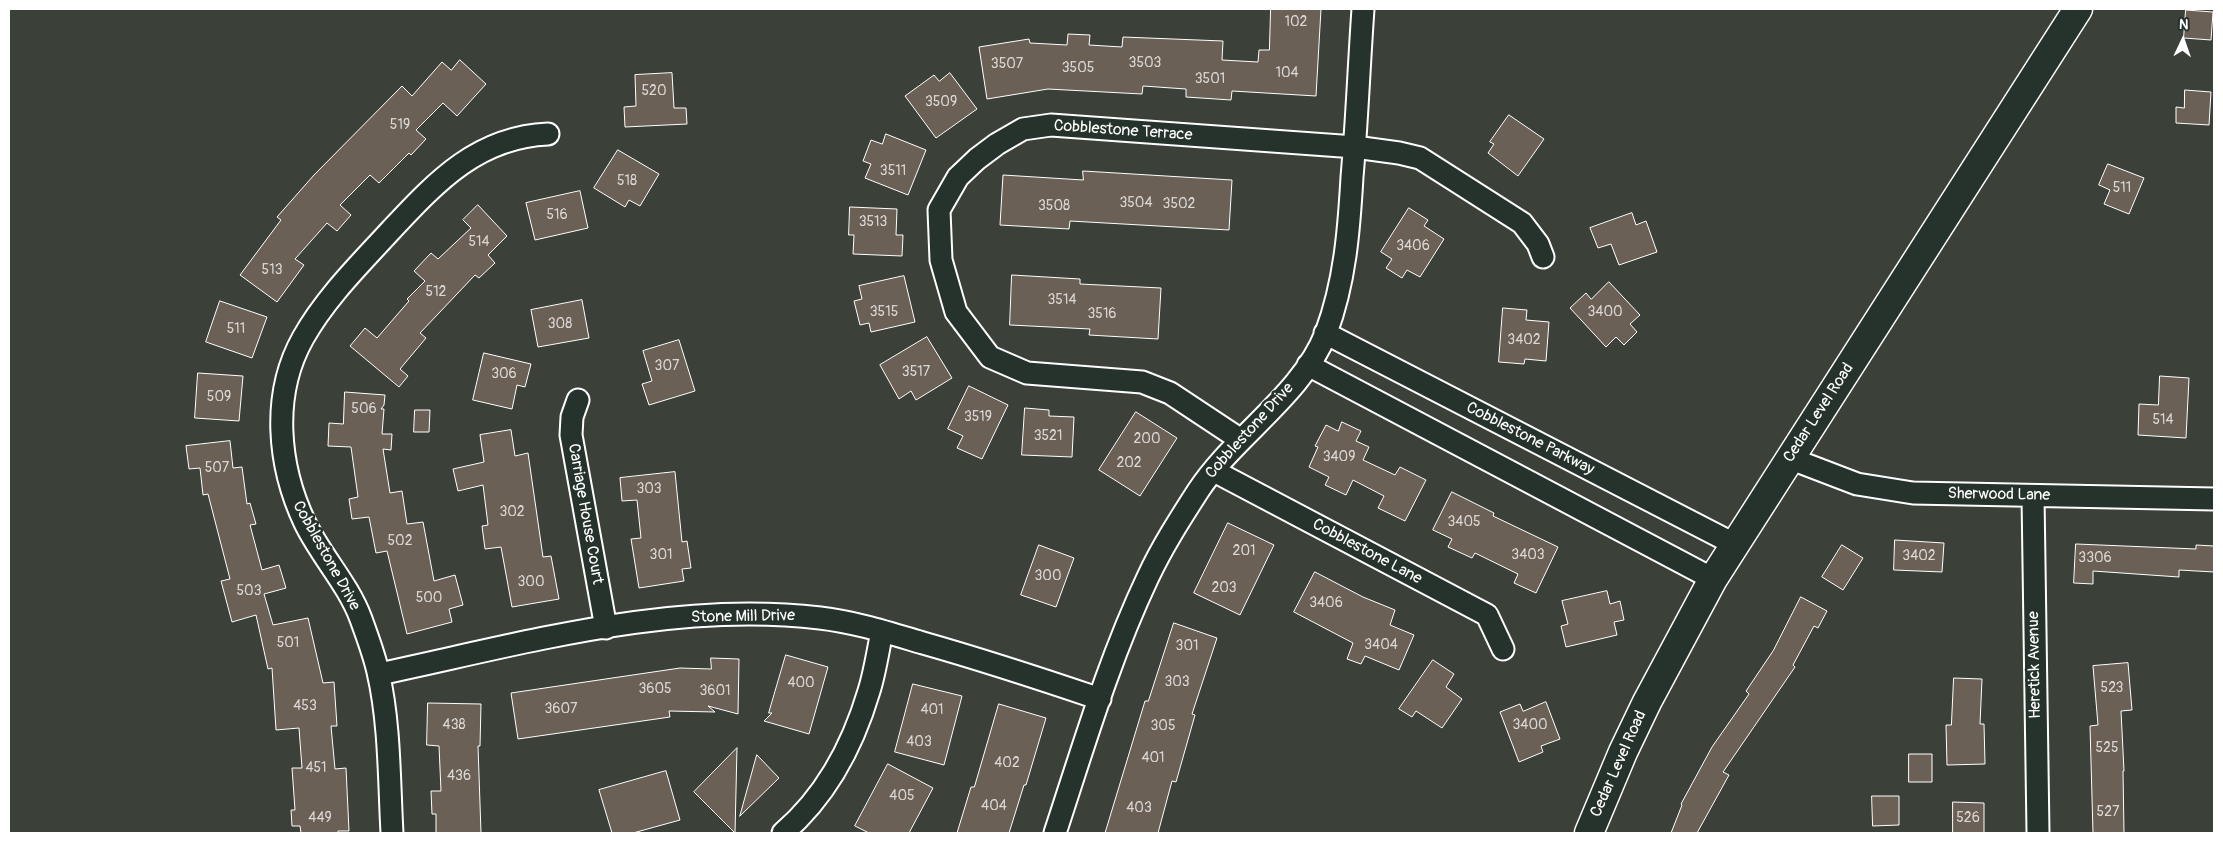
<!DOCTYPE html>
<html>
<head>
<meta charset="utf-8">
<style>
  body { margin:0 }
  #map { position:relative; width:2223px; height:842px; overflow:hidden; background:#3b4039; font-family:Pangolin,sans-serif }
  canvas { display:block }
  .frame { position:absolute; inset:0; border:10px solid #fff; pointer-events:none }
  .north { position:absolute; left:2158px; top:15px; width:50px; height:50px; -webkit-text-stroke:4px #26332d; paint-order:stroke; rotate:3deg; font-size:14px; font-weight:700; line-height:20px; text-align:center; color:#fff }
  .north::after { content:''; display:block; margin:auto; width:18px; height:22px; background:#fff; clip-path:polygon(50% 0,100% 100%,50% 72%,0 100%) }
</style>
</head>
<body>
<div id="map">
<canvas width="2223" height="842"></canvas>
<div class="frame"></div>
<div class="north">N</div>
</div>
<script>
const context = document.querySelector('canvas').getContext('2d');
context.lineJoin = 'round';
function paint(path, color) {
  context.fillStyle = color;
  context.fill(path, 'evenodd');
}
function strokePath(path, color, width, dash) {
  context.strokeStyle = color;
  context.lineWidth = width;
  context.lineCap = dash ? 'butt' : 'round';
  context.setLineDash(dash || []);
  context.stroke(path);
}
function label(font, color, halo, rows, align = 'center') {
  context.font = font + ' Pangolin,sans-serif';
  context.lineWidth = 5;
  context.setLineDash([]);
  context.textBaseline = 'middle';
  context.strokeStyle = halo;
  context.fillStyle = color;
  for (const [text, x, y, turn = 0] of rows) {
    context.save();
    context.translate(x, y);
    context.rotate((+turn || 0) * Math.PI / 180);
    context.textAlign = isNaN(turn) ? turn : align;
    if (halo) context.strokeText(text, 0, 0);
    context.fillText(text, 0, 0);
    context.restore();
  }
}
const building = new Path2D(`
  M1271,9h50l-5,87 -84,-5 -1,9 -45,-3v-8l-43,-3 -1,8 -94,-5 -61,10 -8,-52 50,-8 1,4 37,2 1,-11 22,1 -1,10 33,2 1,-10 100,4 -1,19 36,2 1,-12h10z
  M2186,10l27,2 -2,28 -27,-2z
  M460,60l26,24 -29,32 -14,-13 -27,27 10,9 -15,16 -2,-2 -30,30 -9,-8 -30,30 11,10 -14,16 -10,-8 -32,36 9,6 -27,37 -37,-27 41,-55 -4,-3 37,-42 88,-89 10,10 30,-34 9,8z
  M672,73l2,35h12l1,16 -62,3 -1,-20 12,-1 -1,-31z
  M950,73l27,36 -41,29 -31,-42 29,-21 5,6z
  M2185,90l26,2 -2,33 -33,-2v-16l8,1z
  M1509,115l35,24 -26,37 -30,-23 6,-9 -4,-2z
  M886,134l40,16 -18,45 -43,-17 6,-14 -8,-3 8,-21 11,4z
  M618,150l41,24 -19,32 -11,-6 -4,7 -31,-19z
  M2108,164l36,14 -15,36 -25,-10 6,-14 -11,-5z
  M1083,171l149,9 -3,50 -159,-9 -1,8 -69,-4 3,-50 80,5z
  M580,191l8,37 -53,12 -9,-37z
  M478,205l29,31 -19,19 7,8 -16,15 -4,-3 -55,58 6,5 -26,31 8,7 -9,11 -49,-41 15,-18 12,10 32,-37 -2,-2 18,-18 -11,-10 17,-18 7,6 33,-31 -8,-8z
  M850,207l47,2 -1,26h7l-1,21 -49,-2 1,-19h-5z
  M1409,208l19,12 -4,6 20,13 -24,38 -13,-7 -5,8 -16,-10 6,-9 -11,-7z
  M1632,213l4,12 10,-4 11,31 -38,13 -8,-21 -13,4 -8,-20z
  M1012,275l68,4v5l81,4 -3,51 -69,-4 1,-6 -80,-4z
  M904,276l11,46 -44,10 -2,-9 -9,2 -6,-24 8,-2 -3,-13z
  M1609,282l31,33 -10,9 7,8 -13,13 -8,-8 -10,10 -36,-39 16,-15 5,6z
  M582,300l7,38 -51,9 -7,-37z
  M220,301l47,16 -15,41 -46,-16z
  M1503,308l24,2 -1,10 23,2 -3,39 -21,-2 -1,5 -25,-2z
  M927,337l25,41 -36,22 -5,-9 -12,8 -19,-34z
  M679,340l16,51 -46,14 -7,-21 10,-3 -9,-30z
  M484,353l47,11 -6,23 -8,-2 -5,24 -39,-9z
  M198,373l45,3 -4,45 -44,-3z
  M2160,376l29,2 -3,60 -48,-3 1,-31 19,1z
  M969,386l39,19 -26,54 -25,-11 6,-12 -15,-7z
  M345,392l40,3 -1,10 -3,4h3l-2,25h10l-1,16 -8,-1 7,44 12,-2 5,33 16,-2 11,59 21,-6 8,30 -14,4 3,13 -45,12 -20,-83 -11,2 -7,-36 -17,2 -3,-20 9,-2 -7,-50 -23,-1 1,-23 14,1z
  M1025,408l24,2v6l25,1 -2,40 -50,-2z
  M415,410h15l-1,22h-15z
  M1136,412l41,26 -37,58 -41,-26z
  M1342,422l19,9 -5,10 13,6 -6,13 32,15 5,-8 26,13 -21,41 -27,-13 6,-12 -31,-16 -7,15 -21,-10 4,-8 -20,-10 9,-20 -3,-1 11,-21 12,6z
  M511,430l4,26 13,-3 15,104 8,-1 8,43 -47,8 -11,-60 -16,2 -3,-23 6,-1 -5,-40 -25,6 -5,-22 31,-7 -4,-27z
  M230,441l3,27 9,-1 5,37 3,-1 6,21 -6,1 12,45 17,-5 7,23 -22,6 9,31 35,-7 15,65 11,-1 3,44h-6l4,43 11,-1 3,63h-11v2h-37l-1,-7h-8l-1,-16h4l-3,-42h10l-3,-40 -23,2 -4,-62 -4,1 -12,-54 -24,7 -11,-41 9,-2 -22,-85 -5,1 -3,-27 -11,1 -3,-23z
  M675,472l7,70 5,-1 4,27 -9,1 2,12 -45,7 -8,-49 10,-1 -4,-38 -15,1 -2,-23z
  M1452,492l42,21 -1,3 65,31 -22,46 -22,-10 4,-9 -43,-21 -3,5 -24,-11 4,-8 -19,-9z
  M1228,523l46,22 -34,70 -46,-22z
  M1895,540l49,3 -2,29 -48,-2z
  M2076,544l120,5v-4l18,1v26l-35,-2v7l-86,-6v13l-19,-1z
  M1039,545l35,13 -18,49 -35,-12z
  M1842,545l21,13 -20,32 -21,-13z
  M1315,572l48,25 32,13 -5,15 24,10 -15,35 -34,-14 -4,8 -14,-5 6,-16 -59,-31z
  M1607,591l3,13 10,-3 4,19 -10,2 3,13 -51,12 -5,-21 7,-2 -6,-23z
  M1801,597l26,14 -9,17 -4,-2 -21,39 2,2 -72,105 6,3 -32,58h-26l11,-28 -1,-1 31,-57 37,-53 -3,-3 27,-40z
  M1174,623l43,15 -25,76 3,1 -19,67 -4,-1 -14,52h-53l40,-132h3z
  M786,655l42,12 -19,67 -45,-13 8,-8h-3z
  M711,658l28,1 -1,55 -30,-8 7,6 -46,-1 1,6 -152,22 -7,-46 169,-25 31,1z
  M1433,660l21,14 -8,13 16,12 -20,29 -26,-17 -4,6 -13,-8z
  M2128,663l4,47 -11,1 3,60h-1l1,62h-31l-3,-107 8,-1 -5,-59z
  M1954,678l28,1 -2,45h4l1,40 -38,1 -1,-40h5z
  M913,684l49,12 -18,69 -49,-13z
  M1546,702l14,37 -19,7 2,6 -24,10 -19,-50 20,-8 3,7z
  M428,703l53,1 -1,42h-2l3,87h-45v-19h-4l-1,-23h10l-2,-45 -12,-1z
  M999,704l47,14 -20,67h-2l-15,48h-52l14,-46h3z
  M737,748l-2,85 -41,-41z
  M1909,754h23v28h-23z
  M757,755l22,23 -39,38z
  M888,764l45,24 -24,45h-40l-14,-7z
  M666,771l14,49 -47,13h-21l-13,-43z
  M1872,796h27v29l-26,1z
  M1953,802l31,1v30h-31z`);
paint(building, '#6b6055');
strokePath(building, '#fff', 1);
const minor = new Path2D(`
  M1325,333l409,211
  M1308,365l405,214
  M578,400l-6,17 -1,18 35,193
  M1241,440l-71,-47 -28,-11 -115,-9 -37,-16 -34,-45 -15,-52 -2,-50 19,-33 19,-18 20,-15 26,-15 28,-4 304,22 44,6 21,5 102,65 16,21 5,13
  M1789,458l68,26 56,9 301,6
  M1214,471l273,144 16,34
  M2033,496l5,337
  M379,674c143,-30 294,-74 441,-56 35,4 69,15 103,25 60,17 118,36 177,56
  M392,833c-3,-53 -2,-109 -14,-161 -4,-18 -11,-36 -17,-53 -13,-35 -40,-63 -56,-96 -27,-57 -34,-128 -2,-185 23,-41 58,-75 89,-109 45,-48 86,-92 156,-95
  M783,833c43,-37 70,-88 86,-142 6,-19 9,-40 13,-60
  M1055,833c28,-85 54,-174 93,-256 14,-30 32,-58 50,-86 36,-55 104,-96 128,-158 19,-51 23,-103 26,-156 5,-56 7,-112 11,-168`);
const secondary = new Path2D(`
  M1589,833l34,-81 24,-50 66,-123 365,-570`);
strokePath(minor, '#fff', 25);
strokePath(secondary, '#fff', 31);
strokePath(minor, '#26332d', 21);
strokePath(secondary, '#26332d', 28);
label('14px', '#dad7d4', null, [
  ["102",1296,22],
  ["3503",1145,63],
  ["3507",1007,64],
  ["3505",1078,68],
  ["104",1287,73],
  ["3501",1210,79],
  ["520",654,91],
  ["3509",941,102],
  ["519",400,125],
  ["3511",893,171],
  ["518",627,181],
  ["511",2122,188],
  ["3504",1136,203],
  ["3502",1179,204],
  ["3508",1054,206],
  ["516",557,215],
  ["3513",873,222],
  ["514",479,242],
  ["3406",1413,246],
  ["513",272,270],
  ["512",436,292],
  ["3514",1062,300],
  ["3515",884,312],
  ["3400",1605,312],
  ["3516",1102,314],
  ["308",560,324],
  ["511",236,329],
  ["3402",1524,340],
  ["307",667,366],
  ["3517",916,372],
  ["306",504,374],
  ["509",219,397],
  ["506",364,409],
  ["3519",978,417],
  ["514",2163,420],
  ["3521",1048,436],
  ["200",1147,439],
  ["3409",1339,457],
  ["202",1129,463],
  ["507",217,468],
  ["303",649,489],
  ["302",512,512],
  ["3405",1464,522],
  ["502",400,541],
  ["201",1244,551],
  ["301",661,555],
  ["3403",1528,555],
  ["3402",1919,556],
  ["3306",2095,558],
  ["300",1048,576],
  ["300",531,582],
  ["203",1224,588],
  ["503",249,591],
  ["500",429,598],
  ["3406",1326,603],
  ["501",288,643],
  ["3404",1381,645],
  ["301",1187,646],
  ["303",1177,682],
  ["400",801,683],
  ["523",2112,688],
  ["3605",655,689],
  ["3601",715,691],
  ["453",305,706],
  ["3607",561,709],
  ["401",932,710],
  ["438",454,725],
  ["3400",1530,725],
  ["305",1163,726],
  ["403",919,742],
  ["525",2107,748],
  ["401",1153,758],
  ["402",1007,763],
  ["451",316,768],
  ["436",459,776],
  ["405",902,796],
  ["404",994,806],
  ["403",1139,808],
  ["527",2108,812],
  ["449",320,818],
  ["526",1968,818]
]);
label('16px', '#fff', '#26332d', [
  ["Cobblestone Terrace",1123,131,4],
  ["Cedar Level Road",1819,413,-57],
  ["Cobblestone Drive",1250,431,-48],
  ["Cobblestone Parkway",1530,439,27],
  ["Sherwood Lane",1999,495,1],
  ["Carriage House Court",585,514,80],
  ["Cobblestone Lane",1367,552,28],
  ["Cobblestone Drive",326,556,61],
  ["Stone Mill Drive",743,617,-1],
  ["Heretick Avenue",2035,665,-91],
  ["Cedar Level Road",1619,764,-66]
]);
</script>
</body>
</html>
